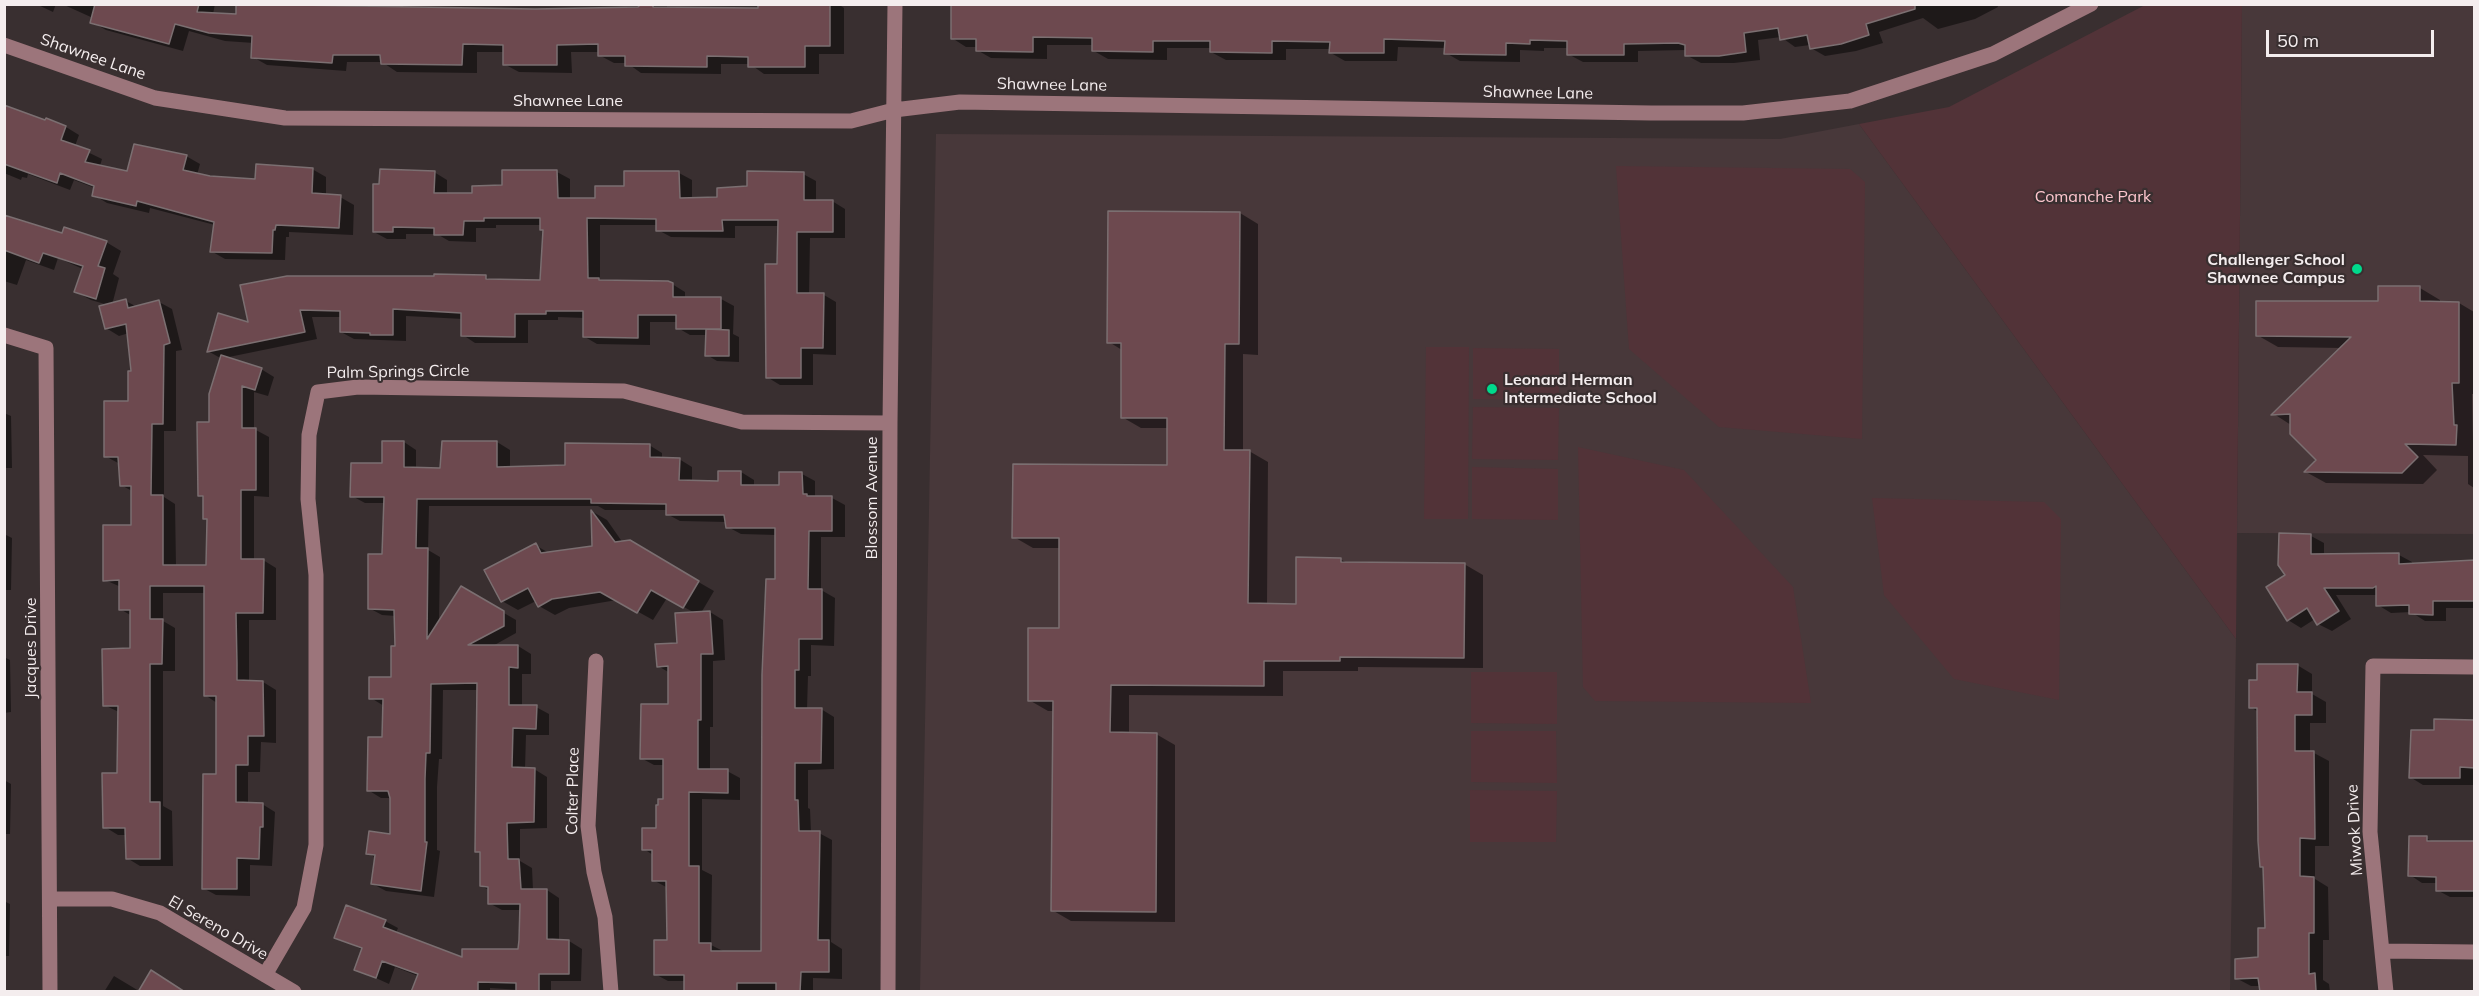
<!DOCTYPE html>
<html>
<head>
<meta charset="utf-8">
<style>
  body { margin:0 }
  #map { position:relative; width:2479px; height:996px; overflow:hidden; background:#392f30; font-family:Mulish,sans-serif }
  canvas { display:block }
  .frame { position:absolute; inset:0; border:6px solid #f4edee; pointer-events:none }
  .scale { position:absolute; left:2266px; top:30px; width:168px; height:27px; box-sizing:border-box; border:3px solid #f4edee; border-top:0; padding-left:8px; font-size:18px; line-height:21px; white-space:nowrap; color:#f4edee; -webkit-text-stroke:4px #392f30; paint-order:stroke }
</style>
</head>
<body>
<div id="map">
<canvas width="2479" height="996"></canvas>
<div class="frame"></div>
<div class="scale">50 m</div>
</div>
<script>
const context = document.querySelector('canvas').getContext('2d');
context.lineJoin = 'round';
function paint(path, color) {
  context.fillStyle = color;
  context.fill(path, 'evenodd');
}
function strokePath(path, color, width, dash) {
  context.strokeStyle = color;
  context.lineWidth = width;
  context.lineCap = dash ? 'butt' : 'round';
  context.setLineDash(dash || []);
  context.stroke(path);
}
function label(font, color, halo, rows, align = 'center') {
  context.font = font + ' Mulish,sans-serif';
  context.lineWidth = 4.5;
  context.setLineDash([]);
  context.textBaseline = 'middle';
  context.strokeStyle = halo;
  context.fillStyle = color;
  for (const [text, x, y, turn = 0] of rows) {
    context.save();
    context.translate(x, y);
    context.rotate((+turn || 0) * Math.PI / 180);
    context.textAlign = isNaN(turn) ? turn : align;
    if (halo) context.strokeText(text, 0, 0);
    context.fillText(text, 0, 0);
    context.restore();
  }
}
paint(new Path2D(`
  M2242,5h232v529l-237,-1z
  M1859,124l377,515 -6,352 -1310,1 16,-858 844,5z`), '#48383a');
paint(new Path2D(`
  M2147,4l95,1 -6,634 -377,-515 90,-17z
  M1616,166l234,3 15,13 -3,257 -143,-12 -90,-78z
  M1426,347h43l-1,172h-44z
  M1473,348l86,1v51l-86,-1z
  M1473,407l86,1 -1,52 -86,-1z
  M1578,447l106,23 109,117 18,116 -216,-2 -12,-14z
  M1472,467l86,2v51l-86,-1z
  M1872,498l172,4 17,17 -2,181 -105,-21 -70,-84z
  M1471,672h86v52l-86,-1z
  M1471,731h85l1,52 -86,-1z
  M1470,790l87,1 -1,51h-86z`), '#523338');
paint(new Path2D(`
  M36,4h20l-3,8z
  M62,4h153l-2,10 24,2 1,-12 297,6 104,-2 4,-4h24v4l93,1v-5h78l6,4v46h-25v20h-55l-14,-10h-29v10l-80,-1 -14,-10h-13l-15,-8v-3h-28l1,21 -53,-1 -15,-8 1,-12h-28v21l-80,-1 -15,-10h-35l-1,9 -79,-6 -14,-8 1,-14 -29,-2 -36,-10 -6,20 -77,-21 -14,-8 1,-4z
  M1732,4h265l1,3 -23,12 -37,10 -15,-11 -44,14 4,11 -27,8 -31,5 -14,-8 -1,-3 -15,2 -14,-10 -23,3 2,20 -26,3h-33l-15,-8v-5l-48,1v11h-55l-15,-8v-6h-24v3l-24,-1v12l-60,-1 -14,-8v-5l-48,-1 -1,14h-52l-14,-8v-4h-45v11h-60l-15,-8v-4h-44v12l-59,-1 -14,-8v-6h-47v14l-56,-1 -14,-8v-3h-11l-14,-9z
  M4,106l42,16 1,-2 19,7 13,8 -4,11 27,13 -2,7 29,7 57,-17 14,8 -3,11 12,2 47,4 56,-12 14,8v19l14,1 14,8 -1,30 -64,-3v5h-3l-1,23 -60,-1 -14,-8 4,-26 -65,-17 -1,5 -42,-10 -13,-8 1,-7 -21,-8 -4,10 -42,-16 -1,4 -5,-1 -1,3 -17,-7z
  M434,172l13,8v14l26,1 84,-23 13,7v20l26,1 30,-12 53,-15 13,7v19h26l30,-11 55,-14 13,7v20h16l13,8v29h-35l-1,57h15l12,7v53l-23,-1v31h-33l-13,-8 12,-111v-40h-44v12l-64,-1 -13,-7v-5h-58v56l72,3 13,8v7h36l13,7 -1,28 6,3v25l-22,-1 -10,-6v-20h-17l-12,-7v-6h-28v23l-53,-1 -12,-7v-19l-27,-1v3h-30v23h-53l-12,-8v-16l-57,-3v25l-52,-2 -13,-7v-15h-29l5,22 -93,19 37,11 13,8 -6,19 -14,-4v37l15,8v60l-15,-1v64h9l13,8v52h-27v62h14l13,8v53l-15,-1 -1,30h-12v32h14l13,8 -3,54 -22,-1v31l-34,-1 -13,-7 14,-113v-72l-12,-8 1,-102h-43v28l12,7v43h-12v135l9,5 1,55h-33l-13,-8v-23h-9l-13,-8 13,-52 1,-63 -15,-7 27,-56 1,-33 -12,-7 1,-22 -16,-7 28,-54 -1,-35 -11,-6 -1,-21 -15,-8 24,-53 4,-30 -4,-40 -10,3 -13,-8 2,-23 -17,-5 -15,-8 7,-23 -25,-11 -4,12 -28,-10 -9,25 -13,-4v-59l35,16 -14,-17 38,14 43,7 15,9 -8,23 6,4 -7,27 14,-4 11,6 22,-5 13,7 10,41 -6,1v80h-12v66l11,7 1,62h32v-46l-4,-2v-20l-5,-3 23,-136 -14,-8 42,-27 -8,-38 244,-9 6,4h49l3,-51 -2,-5h-46v3h-20v14l-27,-1 -12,-7h-31v5h-19l-13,-7z
  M1240,213l18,11v131l-15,-1v97h6l19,11 -1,143h30l43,-46 7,4 117,1 19,11v93l-125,-1v4h-75v25l-154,-1v39h27l19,11v177l-104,-1 -19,-11 3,-199h-7l-19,-11 31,-71 1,-81h-28l-19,-11 154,-70v-39h-27l-19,-11v-67l-13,-8z
  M2420,288l20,12v3h19l15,9v82h-2l2,94 -6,-4v-28l-45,-1 14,15 -14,14 -97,-1 -20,-11 12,-12 -27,-35 -17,-11 68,-66 -64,-1 -21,-12 122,-33z
  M4,413l7,3 1,52h-8z
  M404,442l12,8v19h26l55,-27 13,8v18l57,-2 82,-21 13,8v6h17l13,8v15h28l21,-10 13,8v7h27v-13h21l13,7v17h17l13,7v32h-24v53l14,8 -1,48 -23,-1v31h-3l-1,33h14l13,8v52l-26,1v38l2,1 1,23 8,1 13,7 -1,102 11,7v30l-29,-1v14h-128v-11h-17l-13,-7 13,-32v-54l-15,-8v-25l-9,-6 14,-20 6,-29v-35h-10l-13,-7 29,-53v-32l-12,-7 21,-21 16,-32 -28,-15 -14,22 -36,-20 -48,8 -14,7 -16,-9 -3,-5 -18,9 -16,-9 33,-56 14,8 45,-6 -1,-35 14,8 16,23 6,-1 85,49 -13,22 9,-1 13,8 2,40 -12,1v66h-3v44h17l13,7v22l-38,-1v71l10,5 -1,70 14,7h37l14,-417 -35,-1 -13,-7 -1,-5 -47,-1 -13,-7v-4h-62l-7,-4h-169l-1,44 12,7 -1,65 22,-34 55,32v13l-25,14 27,-1 13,8v20h-9v33h14l13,7v21h-23l-1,34h9l13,8v51l-27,1v32l12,7 1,22h14l12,8v43h10l13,8 -1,32h-30v11l-61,-4v4h-69l-3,-16 -23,-9 -6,17 -33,-15 7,-19 -27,-13 49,-16 13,7 -2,5 68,26 55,-8 2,-41h-19l-13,-7v-13l-8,-4v-32l-4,-3 1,-161h-35l-1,69h-3l-2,28v63l3,1 -6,46 -48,-6 -13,-7 3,-26 -8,-5 23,-18 -1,-37h-9l-13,-8 15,-52 1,-32 -13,-8 21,-20 4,-30v-32l-14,-1 -13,-7 15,-53 1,-52h-20l-13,-7z
  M4,534l8,4 -1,52h-7z
  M2311,536l13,7v12h75l13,7v3h33v-3l29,-2v55v-7h-28v13h-21l-14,-9 -20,1 -13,-8v-10h-42l15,24 -19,12 -14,-7 -3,-5 -14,9 -13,-8 -1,-44z
  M4,657l6,3 1,52 -7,1z
  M2297,665l15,9v20l14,8v21h-16v30h4l15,8v85h-14v33l13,8 1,53h-6v40l6,4 1,8h-69v-6h-10l-15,-8 23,-20 7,-29 -1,-60 -4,-2 -3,-155 -7,-5 8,-26z
  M2474,721v64h-51l-13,-8 26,-45z
  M4,780l7,4 -1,50h-6z
  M2426,838l9,5h39v54h-24l-13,-7v-7h-15l-12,-8z
  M4,901l6,3 -1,52h-5z
  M114,976l25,15 45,1h-80z`), '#0007');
const building = new Path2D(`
  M95,4h104l-2,8 39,2v-10l299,5 103,-2 3,-3h12v3l105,1v-4h72v42h-25v21h-57v-10l-41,-1v11l-82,-1v-10h-27v-12l-41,1v20h-54v-20l-40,-1 -1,21 -81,-1 -1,-9h-47l-1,8 -81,-5 1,-22 -43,-3 -34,-9 -6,20 -79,-21z
  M951,4h964v5l-49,15 3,11 -28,9 -31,5 -3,-14 -27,5 -2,-12 -34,5 2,19 -27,4h-34v-11l-7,-2 -54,1v11h-57v-14l-37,-1v4l-24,-1v12l-62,-1 1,-13 -61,-2v14h-55l1,-11 -58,-1v12l-62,-1v-11h-57v11l-61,-1v-13l-59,-1v15l-57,-1v-12h-25z
  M4,105l41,15 1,-2 20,8 -5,14 29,10 -5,12 42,9 7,-27 53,11 -4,15 27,6 45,3 1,-15 57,4 -1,25 29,2 -2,33 -63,-3 -1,5h-2l-1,23 -62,-1 4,-30 -77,-21 -1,5 -44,-10 2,-10 -34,-13 -3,10 -53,-19z
  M380,169l55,2 -1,22h38v-7l30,-1v-15h55l1,28h37v-12h29v-15h55l1,27 37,-1v-9l30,-2v-15l57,1v28h29v32h-36v61h27l-1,55h-22v30h-35l-1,-114h12l1,-44h-56l1,11h-67v-12l-69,-1 1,60h11v2l69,1 5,2v14h48v32h-45v-14h-38v23l-55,-1v-26h-37v3h-31v23l-54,-1v-23l-68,-4v26h-23v-2l-30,-1v-21l-40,-1 5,22 -98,20 11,-39 30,9 -8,-37 47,-9h147v-2l52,1v4l54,1 3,-50h-3v-12h-56v3h-20l-1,14h-29v-7l-41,-1v5h-20v-48h6z
  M1108,211l132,1 -1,132h-14l-1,106h26l-2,153 48,1v-47l45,1v4l124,1 -1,95 -124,-1v4h-76v25l-153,-1 -1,47 47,1 -1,179 -105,-1 2,-210h-25v-73h31v-90h-47l1,-74 154,1v-47h-46v-75h-14z
  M4,215l58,18 2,-6 43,14 -9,25 7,2 -9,31 -22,-7 9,-26 -40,-13 -4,10 -35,-13z
  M2378,286h42v15l39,1v81h-7l2,42h3l-1,20 -51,-1 13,13 -16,16 -98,-1 12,-12 -26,-26v-20l-19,1 80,-78 -95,-1v-35h122z
  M126,299l2,9 31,-8 11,43 -6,2 -1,79h-11l-1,71h12v70h43l1,-46h-4v-23h-5l-1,-74h12v-28l12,-39 41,13 -7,22 -13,-4v42h14v62h-15v69h23l-1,54h-27l1,51v16l26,1 1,55h-16v29h-12v37l27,1v24h-3l-1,32 -22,-1v31h-35l1,-115h13v-78h-12v-110h-54v33h13l-1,45h-12v138h10v57h-34l-1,-31h-22l-1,-55h15l1,-67h-15l-1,-57 28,-1v-38h-11v-30l-16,1v-56h28v-39h-11l-2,-29h-14v-56h24v-30h3l-5,-47 -21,5 -6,-23z
  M706,329l23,1v26h-24z
  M382,441h22v26l36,1 2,-27h55v26l68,-2v-22l85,1v13l30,1 -1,22 39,1v-10h23v14h38v-13h23l1,22h4v2h25v35h-23l-1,58h14v50h-23v31h-4v38h27l-1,55h-26v37h3l1,31h21l-2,109h11v32h-28l-1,20h-24v-9h-39v9h-53v-17h-30v-35h13l-1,-59h-14v-31h-10v-22h14v-23h2v-6h5v-40h-23l1,-55h27v-38l-11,1 -2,-23 22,-1 -2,-30 35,-2 3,43h-12v66h-3v49h30v24l-39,-1v74h10v77h12v8h50l1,-276 4,-96h9v-51h-49l-2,-13h-58v-11l-75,-1v-4h-174l-1,49h12l-1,91 34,-53 43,25v15l-36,19h50v23l-9,-1v38h28l-1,24 -23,-1 -1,39 23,1 -1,54 -27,1 1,36h11l2,30h26v50l22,1v34h-30v18h-23v-9l-38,-1v10h-67l7,-18 -36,-13 -6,17 -22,-8 8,-22 -28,-10 12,-33 40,15 -3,7 79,30v-8h56l1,-9 1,-36h-32v-17l-8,-1v-34h-5l2,-169 -46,1 -1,69h-4l-1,26v63h2l-6,49 -50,-7 4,-29 -9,-1 3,-23 21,3v-36l-2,-7h-21l1,-54h14l1,-38h-14v-22h22v-31h4l-1,-36 -26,-1v-55h14l2,-57h-34l1,-34h31z
  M591,510l24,32 15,-2 69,41 -16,27 -32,-18 -14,23 -37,-21 -48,7 -14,8 -10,-19 -27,14 -17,-32 52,-27 5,10 51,-7z
  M2279,533l32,1v20l88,-1v11l76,-4v41h-42v14l-24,-1v-9l-33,1v-20l-3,2h-49l15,23 -22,14 -10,-17 -20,13 -21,-34 19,-12 -7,-10z
  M2257,664h41l-1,28h15v23h-17v36h19l1,88 -15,-1v38l14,1v56h-5v41l6,-1 1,18 -56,1 -2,-14 -23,1v-20l23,-2v-29h7l-2,-61h-3l-2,-26 -1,-133h-8v-28h8z
  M2434,719l41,1v48l-15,-1v11h-51l2,-48h23z
  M2409,836h18v5h48v50h-39v-14l-28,-1z
  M151,970l34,22h-47z`);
paint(building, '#6d494f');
strokePath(building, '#7b6f71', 1.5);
strokePath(new Path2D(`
  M4,45l151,53 130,20 566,3 43,-11 66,-8 691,11h92l107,-12 143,-47 98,-50
  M4,335l42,13 4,644
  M596,661l-8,165 6,46 11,45 6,75
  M51,899h61l48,14 134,79
  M2383,951l91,1
  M265,975l39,-67 12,-63v-270l-8,-76 1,-64 9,-43 40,-5 266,4 118,31 148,1
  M888,992l2,-569 5,-419
  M2386,992l-16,-160 3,-166 101,1`), '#9c757b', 15);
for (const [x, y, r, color] of [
  [2357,269,6,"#00d98c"],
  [1492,389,6,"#00d98c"]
]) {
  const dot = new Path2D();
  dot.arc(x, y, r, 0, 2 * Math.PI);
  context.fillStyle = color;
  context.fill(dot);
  strokePath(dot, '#392f30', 2);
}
label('16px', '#f4edee', '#392f30', [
  ["Shawnee Lane",93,57,19],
  ["Shawnee Lane",1052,85,1],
  ["Shawnee Lane",1538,93,1],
  ["Shawnee Lane",568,101],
  ["Palm Springs Circle",398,372,-1],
  ["Blossom Avenue",872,498,-90],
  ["Jacques Drive",31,648,-90],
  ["Colter Place",573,791,-89],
  ["Miwok Drive",2355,830,-93],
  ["El Sereno Drive",218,928,30]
]);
label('16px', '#fec6ce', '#392f30', [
  ["Comanche Park",2093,197]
]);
label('bold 16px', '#f4edee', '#392f30', [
  ["Challenger School",2345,260],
  ["Shawnee Campus",2345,278],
  ["Leonard Herman",1504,380,"left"],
  ["Intermediate School",1504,398,"left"]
], 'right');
</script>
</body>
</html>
